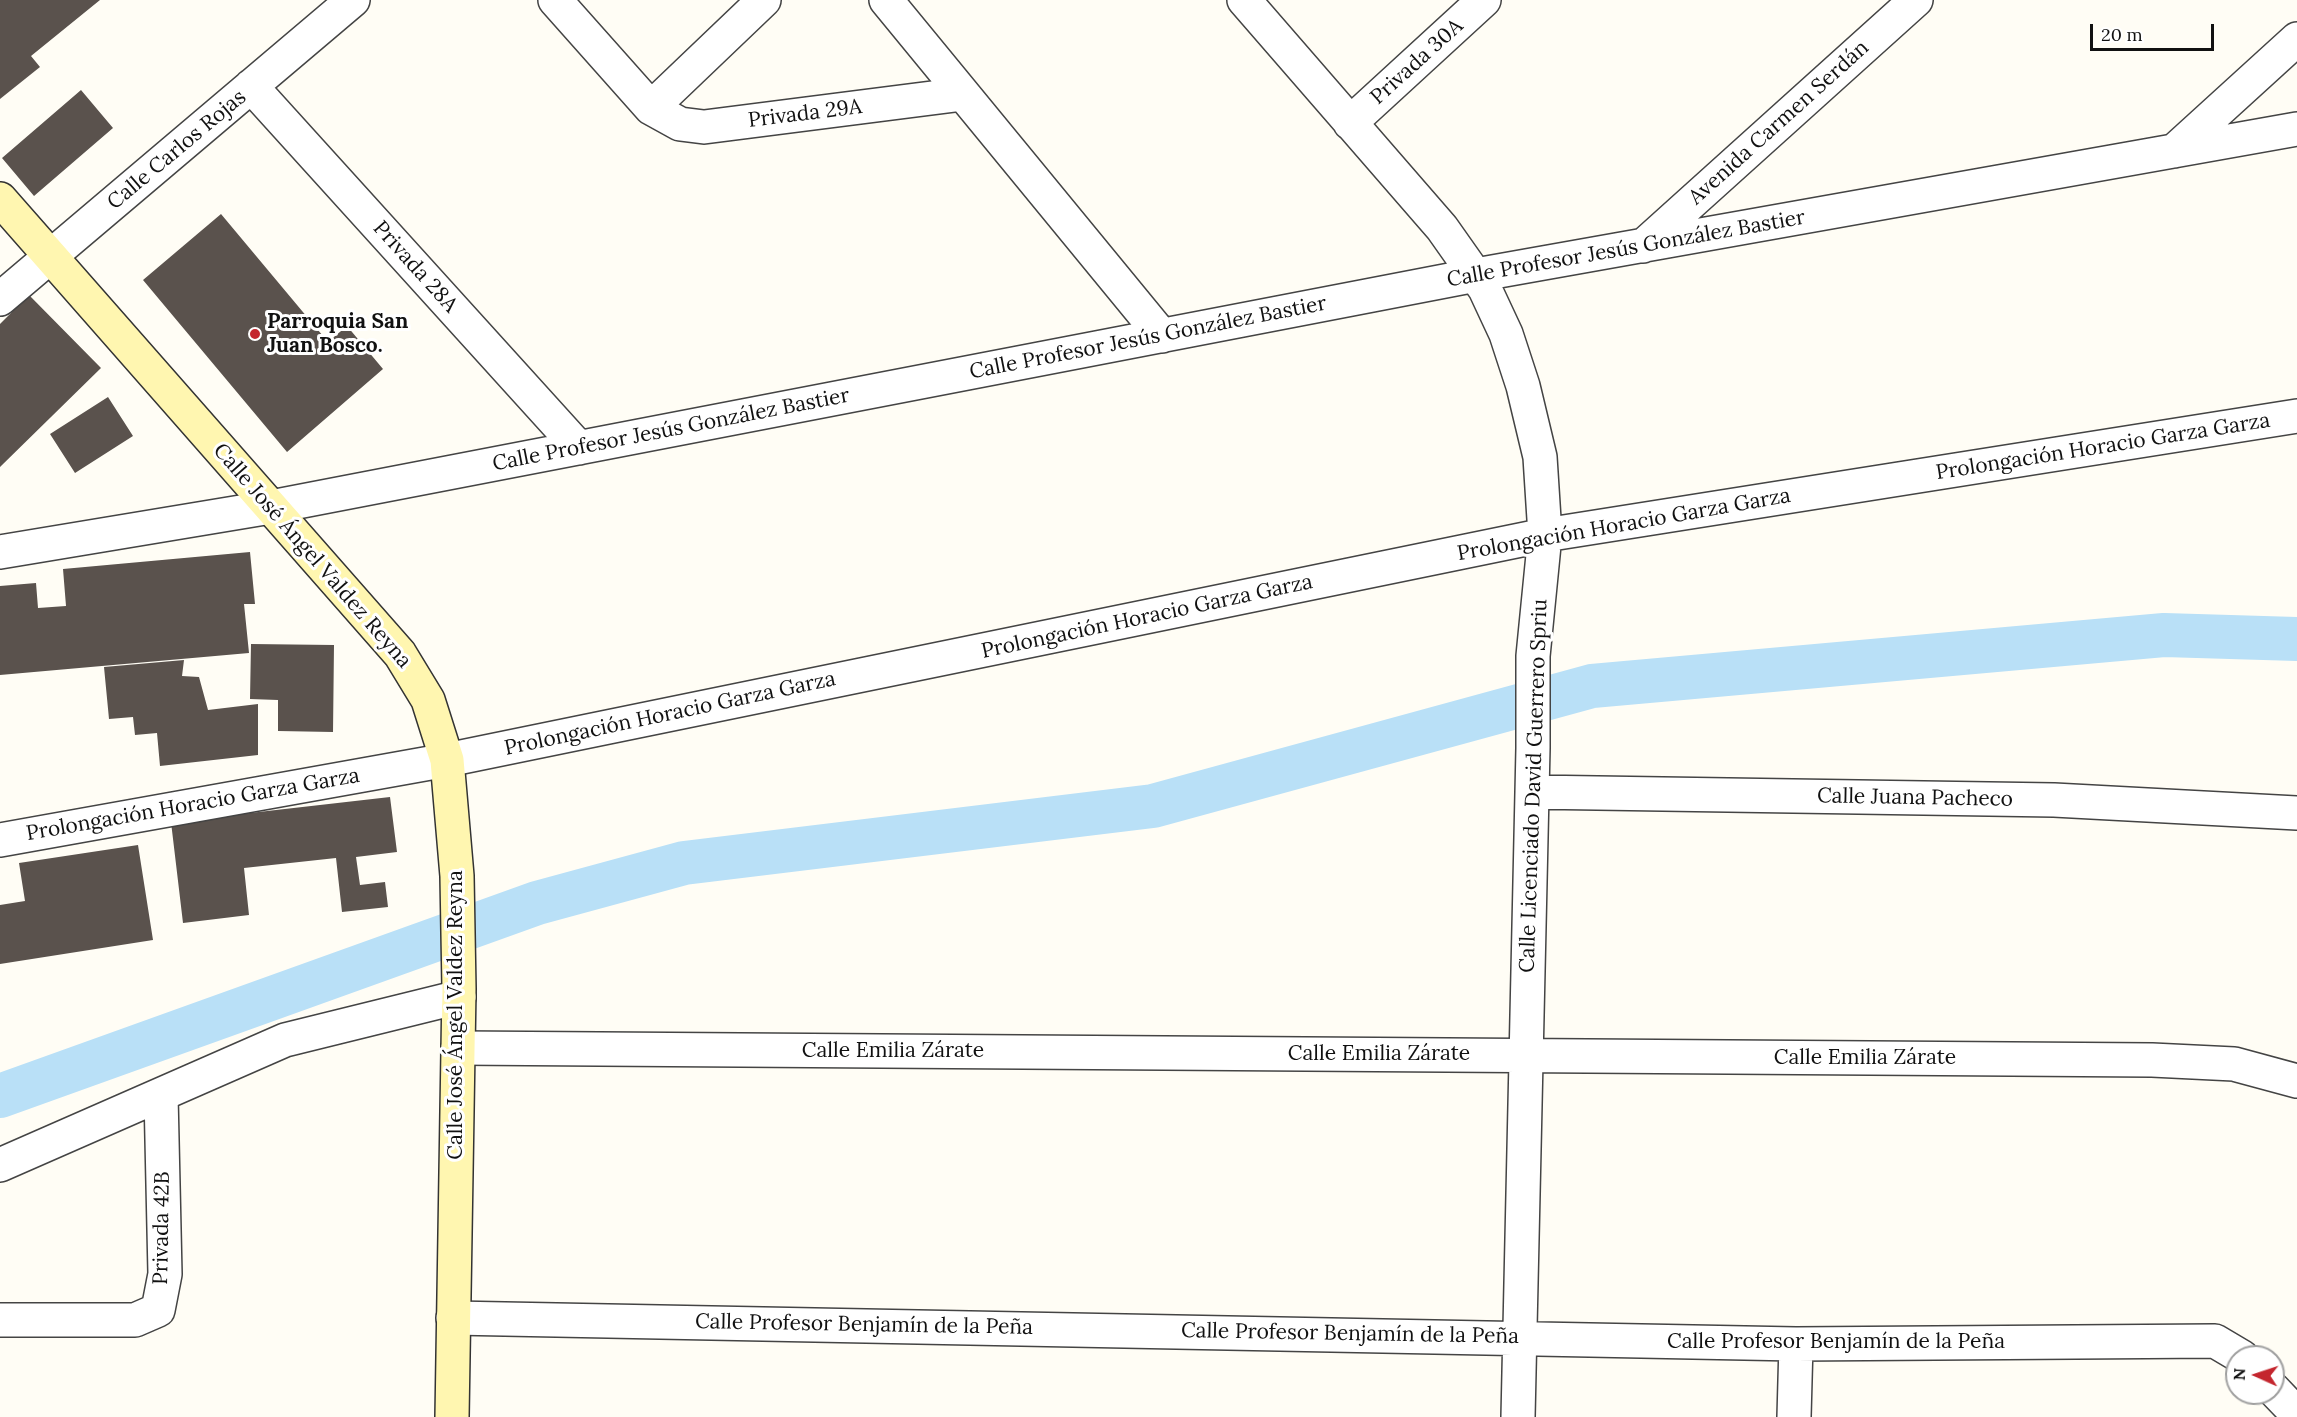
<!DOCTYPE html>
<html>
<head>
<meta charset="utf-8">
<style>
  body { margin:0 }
  #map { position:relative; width:2297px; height:1417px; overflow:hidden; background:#fffdf5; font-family:Lora,serif }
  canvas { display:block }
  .north { position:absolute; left:2225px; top:1345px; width:60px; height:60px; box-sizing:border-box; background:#fff; border:2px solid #a0a0a0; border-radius:50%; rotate:273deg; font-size:16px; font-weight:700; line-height:24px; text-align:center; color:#111 }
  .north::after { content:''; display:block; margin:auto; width:21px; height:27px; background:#c4262e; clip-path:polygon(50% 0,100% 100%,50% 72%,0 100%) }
  .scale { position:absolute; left:2090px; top:24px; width:124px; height:27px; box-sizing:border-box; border:3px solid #111; border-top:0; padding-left:8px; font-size:18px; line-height:21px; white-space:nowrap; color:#111; -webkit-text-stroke:4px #fff; paint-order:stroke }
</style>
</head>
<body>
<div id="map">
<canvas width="2297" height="1417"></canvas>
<div class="north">N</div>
<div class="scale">20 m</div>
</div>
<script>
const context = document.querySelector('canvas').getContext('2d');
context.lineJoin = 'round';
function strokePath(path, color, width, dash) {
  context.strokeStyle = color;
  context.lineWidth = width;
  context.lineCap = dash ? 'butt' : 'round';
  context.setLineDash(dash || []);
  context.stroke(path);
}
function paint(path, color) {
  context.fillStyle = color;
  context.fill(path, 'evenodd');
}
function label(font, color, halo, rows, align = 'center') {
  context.font = font + ' Lora,serif';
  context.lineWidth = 6;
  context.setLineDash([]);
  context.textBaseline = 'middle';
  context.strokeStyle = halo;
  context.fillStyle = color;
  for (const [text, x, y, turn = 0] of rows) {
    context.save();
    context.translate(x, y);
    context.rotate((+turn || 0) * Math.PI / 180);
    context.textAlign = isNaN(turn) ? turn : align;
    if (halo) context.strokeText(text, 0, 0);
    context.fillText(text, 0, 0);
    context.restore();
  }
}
strokePath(new Path2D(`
  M0,1096l537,-193 147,-40 469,-57 439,-120 572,-51 133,4`), '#b9e0f7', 44);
paint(new Path2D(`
  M0,0h100l-69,56 9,11 -40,32z
  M81,90l32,38 -79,68 -32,-38z
  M221,214l107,128 19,-16 36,43 -96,83 -144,-172z
  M29,295l72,73 -101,99v-143z
  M108,397l25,39 -58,37 -25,-39z
  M250,552l5,52h-11l5,49 -249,22v-89l36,-3 2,25 28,-2 -3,-37z
  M251,644l83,1 -1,87 -55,-1v-31l-28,-1z
  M184,660l-2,16 17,1 9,33 50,-6v51l-98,11 -3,-33 -22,2 -2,-18 -24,2 -5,-52z
  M390,797l7,55 -41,5 4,28 25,-3 3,25 -46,5 -6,-54 -92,10 5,47 -66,8 -12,-101z
  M138,845l15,95 -153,24v-59l25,-4 -6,-38z`), '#5a524d');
const street = new Path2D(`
  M555,0l96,108 29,16 24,3 259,-33
  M886,0l276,336
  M1244,0l198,228 43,61 21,45 17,52 17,71 5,78 -12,121v92l-15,669
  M251,86l328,362
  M651,108l113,-108
  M1350,123l134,-123
  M2174,151l123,-112
  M1643,246l273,-246
  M0,299l353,-299
  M0,552l271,-45 1205,-232 821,-146
  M1532,792l522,8 243,13
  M0,840l447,-80 1098,-225 752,-119
  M458,1048l1694,12 82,4 63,17
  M0,1165l285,-125 174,-43
  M453,1318l1343,26 419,-3 27,16
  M0,1320h135l23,-10 7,-36 -4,-179
  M2273,1389l24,25
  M1794,1417l2,-73`);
const secondary = new Path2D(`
  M0,199l400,455 28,46 19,60 10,116 2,113 -7,428`);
strokePath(street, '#444', 36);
strokePath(secondary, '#333', 36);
strokePath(street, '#fff', 33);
strokePath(secondary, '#fff6b0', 33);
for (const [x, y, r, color] of [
  [255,334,6,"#c4262e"]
]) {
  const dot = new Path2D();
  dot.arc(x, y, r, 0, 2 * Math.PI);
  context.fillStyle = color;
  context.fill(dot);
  strokePath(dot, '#fff', 2);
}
label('21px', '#111', '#fff', [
  ["Privada 30A",1417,62,-42],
  ["Privada 29A",805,114,-7],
  ["Avenida Carmen Serdán",1779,123,-42],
  ["Calle Carlos Rojas",177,150,-40],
  ["Calle Profesor Jesús González Bastier",1626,249,-10],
  ["Privada 28A",415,267,48],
  ["Calle Profesor Jesús González Bastier",1148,338,-11],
  ["Calle Profesor Jesús González Bastier",671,430,-11],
  ["Prolongación Horacio Garza Garza",2103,447,-9],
  ["Prolongación Horacio Garza Garza",1624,525,-10],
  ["Calle José Ángel Valdez Reyna",312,556,49],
  ["Prolongación Horacio Garza Garza",1147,617,-12],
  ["Prolongación Horacio Garza Garza",670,714,-12],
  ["Calle Licenciado David Guerrero Spriu",1534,786,-88],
  ["Calle Juana Pacheco",1915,798,1],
  ["Prolongación Horacio Garza Garza",193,805,-10],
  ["Calle José Ángel Valdez Reyna",456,1015,-90],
  ["Calle Emilia Zárate",893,1051],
  ["Calle Emilia Zárate",1379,1054],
  ["Calle Emilia Zárate",1865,1058],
  ["Privada 42B",162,1228,-89],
  ["Calle Profesor Benjamín de la Peña",864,1325,1],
  ["Calle Profesor Benjamín de la Peña",1350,1334,1],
  ["Calle Profesor Benjamín de la Peña",1836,1342]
]);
label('bold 21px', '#111', '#fff', [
  ["Parroquia San",267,322],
  ["Juan Bosco.",267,346]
], 'left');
</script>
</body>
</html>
